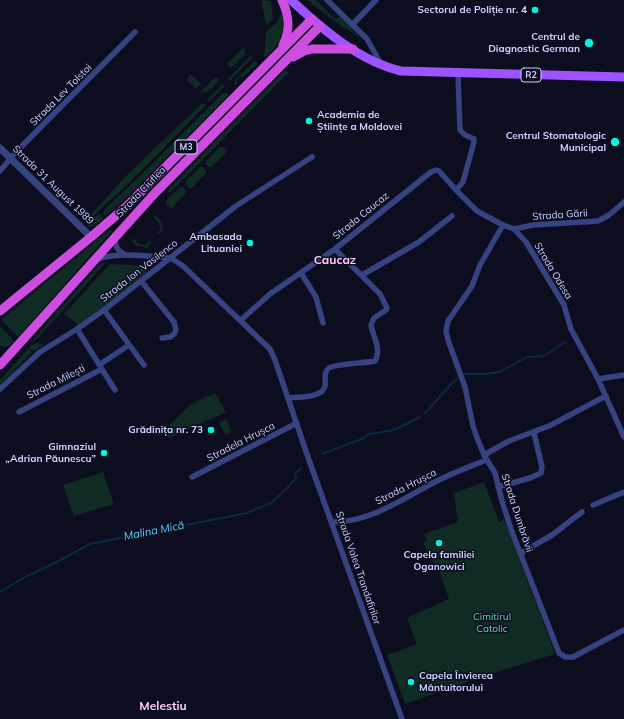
<!DOCTYPE html>
<html>
<head>
<meta charset="utf-8">
<style>
  body { margin:0 }
  canvas { display:block; background:#0d0d20 }
</style>
</head>
<body>
<canvas width="624" height="719"></canvas>
<script>
const context = document.querySelector('canvas').getContext('2d');
context.lineJoin = 'round';
function paint(path, color) {
  context.fillStyle = color;
  context.fill(path, 'evenodd');
}
function strokePath(path, color, width, dash) {
  context.strokeStyle = color;
  context.lineWidth = width;
  context.lineCap = dash ? 'butt' : 'round';
  context.setLineDash(dash || []);
  context.stroke(path);
}
function label(font, color, halo, rows, align = 'center') {
  context.font = font + ' Mulish,sans-serif';
  context.lineWidth = 3;
  context.setLineDash([]);
  context.textBaseline = 'middle';
  context.strokeStyle = halo;
  context.fillStyle = color;
  for (const [text, x, y, turn = 0] of rows) {
    context.save();
    context.translate(x, y);
    context.rotate((+turn || 0) * Math.PI / 180);
    context.textAlign = isNaN(turn) ? turn : align;
    if (halo) context.strokeText(text, 0, 0);
    context.fillText(text, 0, 0);
    context.restore();
  }
}
paint(new Path2D(`
  M261,0l10,1 2,18 -7,6z
  M307,0h9l19,19 3,-2 4,1 18,20 -27,-18z
  M282,13c4,18 -3,34 -18,45l2,-26 10,-9z
  M243,48l2,2v4l-14,14 -4,-4z
  M251,55l2,2 -23,24 -2,-2z
  M256,60l1,4 -15,14 -1,-2 -5,5 2,2 -1,1h-2v-4z
  M284,71l5,1 -117,119 -2,2 -3,-2z
  M190,74l11,10 -5,5 -9,-9z
  M216,77l3,3c-5,6 -11,15 -19,12z
  M223,84l2,2 -16,16 -2,-2z
  M223,93h3l3,2 -103,103 -21,18 -2,-3 2,-4 35,-33z
  M202,103l4,2c-38,39 -75,77 -115,113h-3l36,-40z
  M220,147h3l3,3v3l-14,14h-3l-3,-3v-3z
  M200,167h3l3,3v3l-14,15h-3l-3,-4v-3z
  M180,187h3l3,4v2l-14,15h-2l-4,-4v-3z
  M99,214l4,5 -9,7 -5,1 -2,-3z
  M155,216c6,2 7,8 8,14l-5,5 -1,-2 4,-4 -2,-6 -6,-6z
  M111,229l1,2 -94,106 -17,-17z
  M133,238l6,6 6,1 4,-4 2,2 -4,5 -12,-3 -3,-4z
  M107,261l-69,77 -7,4 68,-77z
  M110,264l38,2 -2,7 -66,53 -16,-12z
  M0,326l14,15 -4,5 -7,1 -3,-2z
  M37,343l7,1 -10,7 -5,-3 2,-3z
  M28,349l4,3 -32,33v-5z
  M215,393l11,19 -57,26 -4,-8 26,-26z
  M226,419l6,13 -6,3 -7,-12z
  M103,472l11,32 -40,12 -11,-31z
  M484,482l15,40 5,-3 51,135 -77,24 -73,26 -18,-49 30,-11 -10,-26 42,-19 -12,-34h-3l-11,-23 4,-2 -3,-6 34,-12 -4,-29z`), '#102a24');
strokePath(new Path2D(`
  M465,374h21l14,-2 27,-15 17,-1 21,-14
  M425,413l29,-32 3,-2
  M322,454l40,-15 7,-5 25,-4 26,-13
  M0,592l27,-16 24,-11 39,-21 157,-31 24,-10 16,-15 9,-10 -1,-4 6,-6`), '#0a2941', 2);
strokePath(new Path2D(`
  M327,0l40,39 14,25
  M352,25l24,-25
  M0,171l15,-18 120,-121
  M456,190l7,-8 11,-40v-3l-9,-4 -5,-5 -2,-56
  M503,225l-23,40 -8,21 -24,35 -2,10 2,9 17,47 8,39 3,9 8,20 11,18 7,28 10,31 47,121 6,4h8l51,-27
  M514,229l19,-4 65,-4 11,-6 15,-13
  M115,237c0,9 2,14 11,18
  M97,259c23,-7 48,-3 72,-1l5,2 9,6 87,83 5,11 35,103 92,256
  M301,273l15,24 7,26
  M362,275l57,-33 33,-26
  M141,281l33,41 2,8 -2,4 -4,3 -8,1
  M104,310l40,55
  M241,320l29,-26 65,-45 96,-77 5,-2 3,1 17,19 21,21 26,14 11,4 12,13 38,63 7,24 27,50 26,58
  M77,329l38,61
  M99,365l30,-20
  M598,379l26,-4
  M0,389l40,-37 37,-23 27,-19 132,-104 76,-49
  M288,398c9,-1 35,0 37,-12 1,-7 -2,-13 4,-18 5,-4 37,-5 46,-7 7,-12 -2,-24 -4,-36l3,-7 12,-8 1,-2 -7,-14 -45,-45
  M19,412l83,-43
  M484,455l25,-14 40,-15 57,-30
  M192,477l105,-54
  M498,487l32,-9 11,-5 1,-6 -8,-34
  M593,505l31,-13
  M332,522c37,1 72,-24 103,-40 17,-9 34,-15 51,-22
  M521,553l31,-18 30,-23`), '#374280', 5.5);
strokePath(new Path2D(`
  M0,148l91,89`), '#374280', 7);
strokePath(new Path2D(`
  M291,0c31,29 68,61 110,71l223,6`), '#9d53ff', 9);
strokePath(new Path2D(`
  M282,0c7,15 9,29 1,45
  M293,57l11,-6 8,-2h41
  M0,311l91,-74 36,-31 185,-187
  M0,365l155,-172 165,-167`), '#ce4de1', 9);
for (const [x, y, r, color] of [
  [535,10,4,"#00f7df"],
  [589,43,5,"#00f7df"],
  [309,121,4,"#00f7df"],
  [615,142,5,"#00f7df"],
  [250,243,4,"#00f7df"],
  [211,430,4,"#00f7df"],
  [104,453,4,"#00f7df"],
  [439,543,4,"#00f7df"],
  [411,682,4,"#00f7df"]
]) {
  const dot = new Path2D();
  dot.arc(x, y, r, 0, 2 * Math.PI);
  context.fillStyle = color;
  context.fill(dot);
  strokePath(dot, '#0d0d20', 1.5);
}
for (const [x, y, w] of [
  [531,75,20],
  [186,147,22]
]) {
  const box = new Path2D();
  box.roundRect(x - w / 2, y - 7, w, 14, 3);
  context.fillStyle = '#0d0d20';
  context.fill(box);
  strokePath(box, '#ccd0ff', 1);
}
label('bold 9px', '#ccd0ff', null, [
  ["R2",531,75],
  ["M3",186,147]
]);
label('bold 10px', '#ccd0ff', '#0d0d20', [
  ["Sectorul de Poliție nr. 4",527,10],
  ["Centrul de",580,37],
  ["Diagnostic German",580,49],
  ["Academia de",317,115,"left"],
  ["Științe a Moldovei",317,127,"left"],
  ["Centrul Stomatologic",606,136],
  ["Municipal",606,148],
  ["Ambasada",242,237],
  ["Lituaniei",242,249],
  ["Grădinița nr. 73",203,430],
  ["Gimnaziul",96,447],
  ["„Adrian Păunescu”",96,459],
  ["Capela familiei",439,555,"center"],
  ["Oganowici",439,567,"center"],
  ["Capela Învierea",419,676,"left"],
  ["Mântuitorului",419,688,"left"]
], 'right');
label('10px', '#ccd0ff', '#0d0d20', [
  ["Strada Lev Tolstoi",61,95,-45],
  ["Strada 31 August 1989",53,185,44],
  ["Strada Ciuflea",141,192,-46],
  ["Strada Gării",560,215,-4],
  ["Strada Caucaz",361,216,-39],
  ["Strada Ion Vasilenco",139,271,-38],
  ["Strada Odesa",553,271,59],
  ["Strada Milești",56,382,-27],
  ["Stradela Hrușca",241,442,-27],
  ["Strada Hrușca",406,487,-27],
  ["Strada Dumbrăvii",517,513,72],
  ["Strada Valea Trandafirilor",358,568,71]
]);
label('10px', '#57e0a3', '#0d0d20', [
  ["Cimitirul",492,617],
  ["Catolic",492,629]
]);
label('italic 11px', '#5ad3ff', '#0d0d20', [
  ["Malina Mică",154,531,-11]
]);
label('bold 12px', '#ffcef7', '#0d0d20', [
  ["Caucaz",335,260],
  ["Melestiu",163,706]
]);
</script>
</body>
</html>
